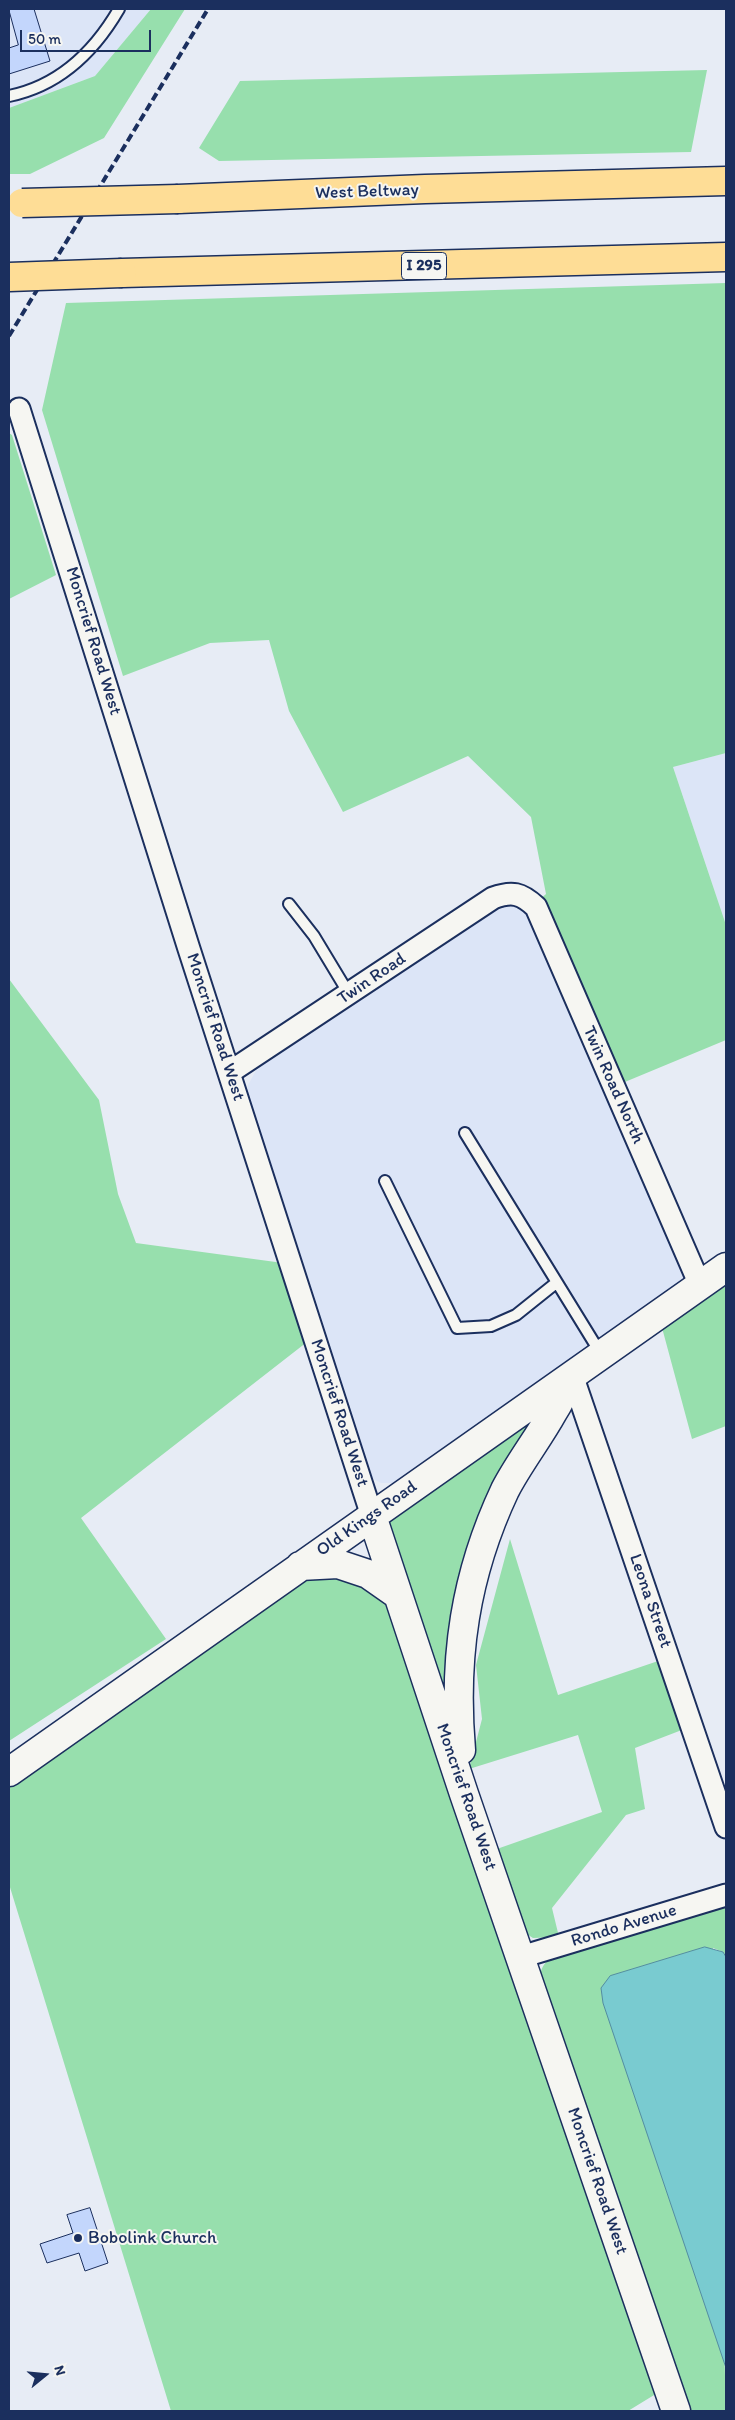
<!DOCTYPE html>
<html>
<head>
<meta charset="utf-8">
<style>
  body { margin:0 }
  #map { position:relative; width:735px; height:2420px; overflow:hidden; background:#e7ecf5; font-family:Itim,sans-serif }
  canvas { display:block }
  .frame { position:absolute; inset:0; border:10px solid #1b2f5e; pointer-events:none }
  .north { position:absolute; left:20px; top:2350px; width:50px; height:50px; -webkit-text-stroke:4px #f6f6f2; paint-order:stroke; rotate:73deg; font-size:14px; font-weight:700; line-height:20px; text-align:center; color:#1b2f5e }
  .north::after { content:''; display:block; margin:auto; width:18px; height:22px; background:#1b2f5e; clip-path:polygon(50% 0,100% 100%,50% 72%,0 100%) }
  .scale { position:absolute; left:20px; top:30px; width:131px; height:22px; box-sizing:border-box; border:2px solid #1b2f5e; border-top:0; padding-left:6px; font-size:15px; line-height:18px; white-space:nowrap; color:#1b2f5e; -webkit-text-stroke:4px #f6f6f2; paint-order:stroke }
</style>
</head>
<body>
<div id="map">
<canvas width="735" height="2420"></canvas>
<div class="frame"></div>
<div class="north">N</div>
<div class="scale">50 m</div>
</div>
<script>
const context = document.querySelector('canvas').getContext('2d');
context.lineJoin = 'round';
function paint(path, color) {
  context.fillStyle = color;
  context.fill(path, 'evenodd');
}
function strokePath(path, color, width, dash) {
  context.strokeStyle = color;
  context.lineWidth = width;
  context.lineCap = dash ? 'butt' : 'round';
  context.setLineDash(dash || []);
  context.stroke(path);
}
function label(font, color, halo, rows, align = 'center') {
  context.font = font + ' Itim,sans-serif';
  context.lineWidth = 4;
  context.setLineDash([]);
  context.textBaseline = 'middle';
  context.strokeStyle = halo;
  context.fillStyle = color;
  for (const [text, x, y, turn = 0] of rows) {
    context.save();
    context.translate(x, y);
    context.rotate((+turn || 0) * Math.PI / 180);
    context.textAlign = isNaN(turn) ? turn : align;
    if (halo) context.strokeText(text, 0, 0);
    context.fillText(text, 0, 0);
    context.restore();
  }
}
paint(new Path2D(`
  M9,9h142l-56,67 -86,32z
  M726,753v172l-53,-158z
  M497,905h19l18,16 150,348 -2,16 -282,198h-19l-15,-8 -120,-376 2,-14 11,-20z`), '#dce5f7');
paint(new Path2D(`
  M151,9h34l-81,129 -74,36h-21v-66l86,-32z
  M707,70l-16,82 -472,9 -20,-13 41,-67z
  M726,283v470l-53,14 53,158v115l-106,44 -81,-184 7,-6 -15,-77 -63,-61 -125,56 -54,-101 -20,-71 -59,3 -87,33 -81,-266 24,-107z
  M9,433l3,2 44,140 -47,24z
  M9,979l90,121 19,94 18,49 147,20 24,79 -226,176 85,121 -157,102z
  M726,1286v140l-34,13 -31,-115z
  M544,1406l-47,84 -45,231 -65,-187 1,-13z
  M510,1539l48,156 106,-36 23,69 -52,20 10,61 -19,6 -74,93 7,29 -26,1 -11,-7 -28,-81 108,-38 -24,-77 -109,34 13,-50 -6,-54z
  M327,1573l51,19 18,26 263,774 -31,19h-457l-162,-527v-102l292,-204z
  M726,1902v55l-3,-5 -10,-4 13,463h-42l-144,-427c-1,-16 4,-21 16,-31z`), '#97dfad');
const water = new Path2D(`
  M705,1947l18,5 3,5v411l-123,-365 -2,-15 9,-12z`);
paint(water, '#79cbd0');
strokePath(water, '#538da2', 1);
const building = new Path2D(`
  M9,9h25l16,52 -41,13v-26l9,-3z
  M90,2208l18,55 -23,8 -6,-18 -32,10 -7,-19 33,-11 -6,-18z`);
paint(building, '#c3d6fc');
strokePath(building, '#1b2f5e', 1);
const lane = new Path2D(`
  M9,96c49,-10 85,-44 110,-87
  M289,904l25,32 35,58
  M465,1133l136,221
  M385,1181l72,147 34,-2 25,-11 40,-32`);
const street = new Path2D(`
  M19,409l170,540 183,567
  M230,1072l263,-174c19,-7 28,-5 43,9l164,378
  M572,1375l154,452
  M521,1957l205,-62`);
const secondary = new Path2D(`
  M372,1516l92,278 212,617
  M300,1566l38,-2 30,10 30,21
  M461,1750c-8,-92 4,-175 44,-260 14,-27 33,-51 48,-78 7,-11 12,-22 17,-34
  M9,1772l717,-505`);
const highway = new Path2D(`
  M178,199l247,-10 301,-8
  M122,273l604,-16`);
strokePath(lane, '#1b2f5e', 14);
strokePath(street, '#1b2f5e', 25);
strokePath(secondary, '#1b2f5e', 31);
strokePath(highway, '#1b2f5e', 31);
strokePath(lane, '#f6f6f2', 10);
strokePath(street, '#f6f6f2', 21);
strokePath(secondary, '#f6f6f2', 28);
strokePath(highway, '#fedd96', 28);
strokePath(new Path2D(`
  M9,336l199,-327`), '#1b2f5e', 4, [8, 4]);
const highwayBridge = new Path2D(`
  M22,203l156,-4
  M9,277l113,-4`);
strokePath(highwayBridge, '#1b2f5e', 31, []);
strokePath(highwayBridge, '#fedd96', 28);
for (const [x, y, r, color] of [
  [78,2238,5,"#1b2f5e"]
]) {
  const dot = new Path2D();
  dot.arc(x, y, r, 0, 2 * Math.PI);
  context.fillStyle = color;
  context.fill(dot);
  strokePath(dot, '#f6f6f2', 2);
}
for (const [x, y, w] of [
  [424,266,45]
]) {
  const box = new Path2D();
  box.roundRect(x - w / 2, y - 13.5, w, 27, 4);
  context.fillStyle = '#f6f6f2';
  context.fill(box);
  strokePath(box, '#1b2f5e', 1);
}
label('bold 16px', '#1b2f5e', null, [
  ["I 295",424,266]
]);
label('18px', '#1b2f5e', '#f6f6f2', [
  ["West Beltway",367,192,-2],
  ["Moncrief Road West",93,641,73],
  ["Twin Road",372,979,-34],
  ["Moncrief Road West",215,1027,72],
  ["Twin Road North",613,1085,66],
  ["Moncrief Road West",339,1413,72],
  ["Old Kings Road",367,1519,-35],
  ["Leona Street",650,1601,71],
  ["Moncrief Road West",466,1797,71],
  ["Rondo Avenue",624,1926,-17],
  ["Moncrief Road West",597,2181,71]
]);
label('18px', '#1b2f5e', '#f6f6f2', [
  ["Bobolink Church",88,2238]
], 'left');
</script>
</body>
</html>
